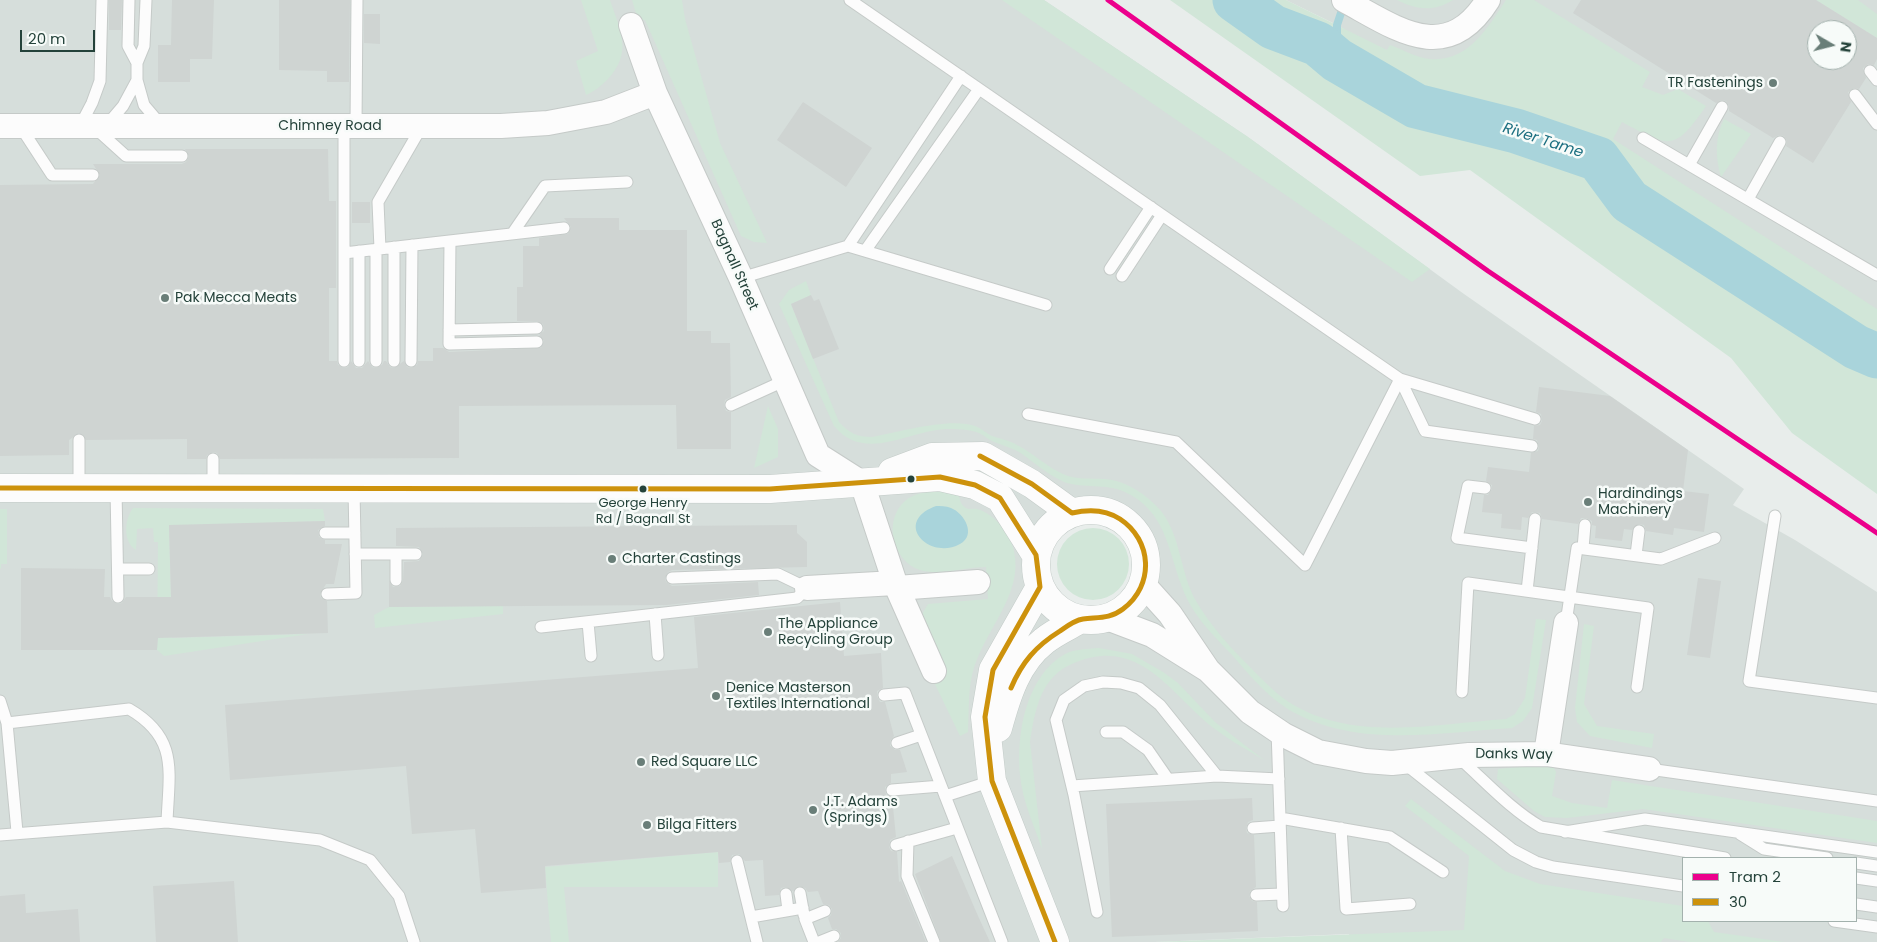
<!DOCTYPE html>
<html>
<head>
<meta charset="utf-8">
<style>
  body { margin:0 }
  #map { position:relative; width:1877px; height:942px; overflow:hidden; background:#e8edeb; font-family:Poppins,sans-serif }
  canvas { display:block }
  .legend { position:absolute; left:1682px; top:857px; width:175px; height:65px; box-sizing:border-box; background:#f7fbf9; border:1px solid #a3b1ad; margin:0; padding:6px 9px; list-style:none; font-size:15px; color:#24423a }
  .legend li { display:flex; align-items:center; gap:10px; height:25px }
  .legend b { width:25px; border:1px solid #a3b1ad }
  .north { position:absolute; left:1807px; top:20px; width:50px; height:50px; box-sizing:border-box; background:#f7fbf9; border:1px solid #a3b1ad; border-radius:50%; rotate:98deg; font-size:14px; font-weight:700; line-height:20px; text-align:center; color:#24423a }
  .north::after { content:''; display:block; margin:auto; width:18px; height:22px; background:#697e78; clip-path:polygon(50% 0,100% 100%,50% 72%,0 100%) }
  .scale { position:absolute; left:20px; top:30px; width:75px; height:22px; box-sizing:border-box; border:2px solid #24423a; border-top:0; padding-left:6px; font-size:15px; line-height:18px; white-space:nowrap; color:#24423a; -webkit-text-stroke:4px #f7fbf9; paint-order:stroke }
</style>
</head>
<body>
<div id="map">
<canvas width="1877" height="942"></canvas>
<ul class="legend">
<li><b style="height:6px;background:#ec008c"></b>Tram 2</li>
<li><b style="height:6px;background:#cd920c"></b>30</li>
</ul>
<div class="north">N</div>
<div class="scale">20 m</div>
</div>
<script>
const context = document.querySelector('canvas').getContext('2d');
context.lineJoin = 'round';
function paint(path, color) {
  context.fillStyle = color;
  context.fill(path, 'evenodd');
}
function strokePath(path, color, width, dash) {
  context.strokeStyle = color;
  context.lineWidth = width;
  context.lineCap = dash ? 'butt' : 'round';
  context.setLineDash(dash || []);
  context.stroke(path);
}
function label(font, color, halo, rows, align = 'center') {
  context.font = font + ' Poppins,sans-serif';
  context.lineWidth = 5;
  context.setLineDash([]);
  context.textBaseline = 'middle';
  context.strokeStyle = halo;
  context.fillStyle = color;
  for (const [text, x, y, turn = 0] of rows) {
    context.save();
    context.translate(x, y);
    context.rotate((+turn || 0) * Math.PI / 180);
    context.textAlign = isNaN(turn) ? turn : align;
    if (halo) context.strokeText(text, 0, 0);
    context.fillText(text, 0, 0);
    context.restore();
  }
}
paint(new Path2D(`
  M0,0h1044l204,137 216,157 280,195 -11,16 62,35 82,52v350h-526l-2,-8 -194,8h-1155zM1084,510l22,1 11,5 18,15 10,22 1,14 -3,17 -7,14 -18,15 -24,7 -25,-4 -13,-8 -9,-9 -10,-22 -1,-11 5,-24 5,-10 9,-10 17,-9zM1683,858h173v63h-173z
  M1286,0h591v356l-540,-331zM1817,30h30v30h-30z`), '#d6dedb');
paint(new Path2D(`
  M581,0h29c10,30 23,52 -2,79 -7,7 -13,12 -22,16l-10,-34 22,-10z
  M632,0h50l3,19 35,124 47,100 -13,-1 -13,-6 -96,-216h-7z
  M1002,0h42l204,137 182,132 -18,13z
  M1170,0h116l101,50 3,-5c12,4 27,13 40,14 39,3 58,-32 76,-59h28l116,72 -8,15 21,8 15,-6 28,17c-32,47 -37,41 -84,16l-9,17 264,170v185l-85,-61 -61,-75 -261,-188 -50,6z
  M1397,0h56c-20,12 -36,10 -56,0z
  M1816,0h42l19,14v24z
  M1724,119l27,15 -30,43c-6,-20 -6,-40 3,-58z
  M806,281l5,14 -20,9 48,118c10,11 18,15 33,15 26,-5 79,-20 103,-11 6,2 11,7 17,10 8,3 17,4 25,9 16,8 30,22 46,29 13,6 28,4 42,5 22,2 42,16 56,32 20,25 19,62 35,90 15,25 33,45 53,65 11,11 22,23 34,32 64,46 150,26 223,21l9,-5 10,-16 11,-79 10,1 -14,88 -9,13 -11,7c-70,4 -150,20 -215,-14 -26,-13 -46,-37 -64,-58 -20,-21 -41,-41 -51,-69 -14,-37 -16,-76 -57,-95 -19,-9 -41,-3 -61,-10 -16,-7 -30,-20 -45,-30 -7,-4 -15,-6 -22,-9 -7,-2 -12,-7 -18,-10 -9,-4 -24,-4 -33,-4 -39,2 -81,34 -112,-3l-55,-122 10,-14z
  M768,406l10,23v28l-24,11z
  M938,490l21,5c1,6 2,10 7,13 3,2 8,0 11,1 18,5 33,25 37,42 10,45 -32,81 -42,124 -4,18 -3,38 -4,57l-8,4 -28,-58 14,-6 -24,-48 -1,-8 7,-12 60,-5 -2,-32c-21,0 -46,9 -66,3 -28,-9 -37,-50 -15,-69 9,-8 22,-9 33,-11z
  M133,508l190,1 2,12 -156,5 3,112 136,-4 -144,22 -7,-6 1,-108h-4l-1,-14 -16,1 -1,21c-13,-8 -12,-30 -3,-42z
  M0,509h7v55h-6v5l-1,-1z
  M1057 564a36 36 0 1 1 72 0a36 36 0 1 1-72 0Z
  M503,606v8l-128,14 -1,-13 15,-8z
  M1584,624l10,2 -10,78 13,22 57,8 -2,14 -62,-12 -13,-14 -2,-14z
  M1099,648l33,6 31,18 15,11 37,39 49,38c-20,-12 -40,-23 -58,-38 -40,-35 -70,-85 -132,-59 -33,13 -39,46 -44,79l12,107c-8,-24 -20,-49 -22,-74 -4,-41 6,-99 45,-121 10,-5 22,-5 34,-6z
  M1552,764l4,8 -4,24 20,7 35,5 5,-28 265,41v22l-234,-34 -76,9 -22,-1 -11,-6 -37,-32 1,-10z
  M1411,799l94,72 35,13 143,22v15h25l6,11 70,10h-95l-25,-4 -3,4h-506l309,-12 5,-74 -64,-50z
  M718,852v35h-154l5,55h-18l-6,-75z`), '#d1e6d8');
paint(new Path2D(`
  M936,506c4,0 10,0 15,2 13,5 26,27 9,36 -31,17 -68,-22 -24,-38z`), '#a9d4db');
strokePath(new Path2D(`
  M1337,60v-35l7,-21`), '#a9d4db', 8);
strokePath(new Path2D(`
  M1235,0l38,27 45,17 19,16 79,46 100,25 82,28 31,42 227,146 21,9`), '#a9d4db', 45);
paint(new Path2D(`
  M109,0h13l-1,30h-12z
  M172,0h42l-2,59h-22v23h-32v-37h13z
  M279,0h71l-1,82h-22v-11l-48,-1z
  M1581,0h235l61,38v21l-3,6 -6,-1 -5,4 3,10 -7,11 -5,-1 -6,4 3,10 -38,61 -27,-17 1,-5 -3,-5 -5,-1 -6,3 -44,-27v-5l-3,-5 -5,-1 -5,3 -143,-90zM1817,30h30v30h-30z
  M364,14h16v30l-16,-1z
  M803,102l69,46 -26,39 -69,-47z
  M185,149h143l1,52h7v87h-7v73h8l1,4 6,3 4,-1 3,-6 5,7h6l6,-7 4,6 4,1 6,-3 2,-4h2l4,6 4,1 10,-7 3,6 4,1 6,-3 1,-4h15v-13h10l6,4 92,-4 3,-7 -5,-6 5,-4 -1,-7 -6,-3h-20v-34h6v-41h16v-8l29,-4 3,-7 -7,-9h55v12h68v101h24v12h19l1,54 -6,3 -1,5 2,6 5,1v37h-54l-1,-44 -217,1v52l-239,1 -3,-6 -4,-1 -6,3 -1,4h-19v-20l-101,1 -7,-7 -10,7v15l-69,1v-271l93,-1 7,-9 -7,-11h89l4,-2 3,-6z
  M352,202h18v21h-18z
  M811,295l3,6 5,-2 20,50 -26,10 -22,-55z
  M1539,387l71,9 78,54 -5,41 26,3 -5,38 -30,-4 -1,7 -14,-2 -13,-2 -2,-6 -5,-1 -7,6 -8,-1 -2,12 -27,-3 1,-12 -4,-1v-4l-6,-3h-5l-3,6 -36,-5 -2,-6 -8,-1 -4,6 -6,-1 -1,13 -20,-2 1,-14 -20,-2 2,-17h4l4,-6v-4l-6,-4 2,-14 41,5 2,-19 7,-2 1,-4 -2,-7 -4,-1 1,-13 6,-1 2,-4 -1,-7 -5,-2z
  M325,521v5l-7,4 1,7 6,3v4h17l-8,40h-8l-6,10 1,4 6,3 1,32 -170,5 -1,12h-136v-82l84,1 -1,28h6l2,4 6,3 4,-1 4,-6h45l-2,-72z
  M797,525v8l10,9v25l-135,3 -4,2 -3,6 1,4 6,4 86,-4 1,13 -92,10 -278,2v-27l4,7 7,-1 3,-6 1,-18 15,-1 4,-7 -4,-7 -23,-1v-18z
  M1698,578l23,3 -11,77 -23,-3z
  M840,602l4,54 37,-3 2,35 -6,3v5l3,6h5l9,34 -4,5v5l5,4h5l7,22 -16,2v9l-6,4 1,8 6,2 4,40 -6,3 -1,7 2,4 6,1 2,30 2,-1 25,61h-88l3,-4v-5l-5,-4h-4l-4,-11 3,-3 1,-6 -3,-4 -6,-1 -5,-13 -10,1 -3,-4 -6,-2 -6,5 -7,-4 -5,1 -2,7 -14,1 -2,-36 -18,1 -6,-7 -7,1 -2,7 -11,1 -1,-11 -173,14 1,22 -65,5 -6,-64 -63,5 -6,-68 -176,14 -5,-75 473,-37 -4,-51z
  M1252,798l1,22 -5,2 -2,6 1,5 7,2 2,52 -6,4 -1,5 3,5 5,1 1,29 -146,6 -6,-133z
  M952,856l26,60 12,26h-49l-26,-68z
  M234,881l4,61h-82l-3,-56z
  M25,894l1,19 52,-4 2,33h-80v-46z`), '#cfd4d2');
const lane = new Path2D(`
  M129,0l-1,46 9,17
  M146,0l-2,46 -7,17v17l7,25 17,20
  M850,0l550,379 -95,186 -129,-123 -148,-28
  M1870,71l7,9
  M1855,95l22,29
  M20,126l32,49h41
  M80,126l12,-23 8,-22 2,-81
  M106,126l17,-20 14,-26
  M356,126l1,-126
  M95,128l31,28h56
  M1643,138l234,137
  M1689,165l33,-58
  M1748,199l32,-57
  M512,234l33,-48 82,-4
  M450,241l-1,103 88,-2
  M848,246l113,-170
  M380,249l-2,-47 44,-76
  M359,251v110
  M865,251l114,-162
  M344,253l220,-25
  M1110,269l41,-62
  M1122,276l40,-61
  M741,278l107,-32 198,59
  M449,330l88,-2
  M344,361v-235
  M376,361v-112
  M394,361v-114
  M411,361l1,-116
  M731,405l55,-25
  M1532,446l-107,-15 -25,-52 135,40
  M213,459v30
  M79,488v-48
  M1485,488l-17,-2 -11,52 75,10
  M116,489l2,108
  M1775,516l-26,165 128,17
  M325,533h30
  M1583,548l2,-23
  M355,554h61
  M1636,555l3,-24
  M118,569h31
  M396,580v-26
  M1527,591l8,-72
  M327,594l29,-1 -2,-104
  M655,614l3,41
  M588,622l3,34
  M1566,623l11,-75 84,11 54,-21
  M541,627l256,-29 10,-10 -29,-14 -106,4
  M1462,692l6,-109 180,25 -11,79
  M884,695l21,-2 97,249
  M0,701l7,22 10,109
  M7,723l122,-14c50,29 40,62 38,113
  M1277,730l6,176
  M1106,732h17l25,18 20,29
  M897,743l24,-8
  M1458,757c27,24 52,52 83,70l184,31
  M1405,764l108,86 23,12 17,5 130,19
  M1649,769l228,32
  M1072,786l145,-10
  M892,790l49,-4
  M945,796l47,-15
  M1280,818l110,19 53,35
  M1253,828l27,-2
  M1341,828l5,81 64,-5
  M1565,832l80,-13 232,33
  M1740,834l24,15 63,9
  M0,835l167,-13 153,18 50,20 29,36 15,46
  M908,841l-1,35 27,66
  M896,845l61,-17
  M737,861l20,81
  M1856,863l21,3
  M1856,878l21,3
  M800,893l4,22
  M786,894l2,16
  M1256,895l26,-1
  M1856,904l21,3
  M1097,912l-23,-117 -18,-75 8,-20 20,-14 19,-4 18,1 18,5 21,17 57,71 62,3
  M751,917l52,-9
  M1834,921l43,6
  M814,942l-9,-23 20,-8
  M819,942l15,-6`);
const street = new Path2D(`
  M1344,0c52,28 102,67 144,0
  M631,25l24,68 86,185 77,177 44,28 33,100 39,88
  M0,126h501l47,-3 58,-11 49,-19
  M807,588l88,-5
  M897,588l81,-6
  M1107,618l45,17 56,35 -38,-56 -27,-30
  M1208,670l42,42 34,23 34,17 48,9 26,2 77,-8 77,-1 103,15
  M1546,754l20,-131`);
const secondary = new Path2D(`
  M892,472l40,-15 51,-1 49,28 40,29
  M0,488l770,1 170,-12 35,8 25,13 36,57
  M1036 565a55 55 0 1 1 110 0a55 55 0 1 1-110 0Z
  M1040,587l-47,83 -8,47 7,64 63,161
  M998,728c9,-33 19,-66 46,-87 11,-9 25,-15 37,-22`);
strokePath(lane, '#c5cac8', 13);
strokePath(street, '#c5cac8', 26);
strokePath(secondary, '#c3cbc8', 29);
strokePath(lane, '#fcfcfc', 11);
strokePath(street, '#fcfcfc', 24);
strokePath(secondary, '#fcfcfc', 28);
strokePath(new Path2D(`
  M980,456l52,28 40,29c17,-4 33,-4 48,6 32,21 35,66 3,90 -13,10 -25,8 -40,10 -8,1 -16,7 -23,12 -24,15 -38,31 -49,57
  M0,488l770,1 170,-12 35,8 25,13 36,57 4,32 -47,83 -8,47 7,64 63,161`), '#cd920c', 5);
strokePath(new Path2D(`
  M1108,0l380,271 389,262`), '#ec008c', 5);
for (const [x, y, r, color] of [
  [1773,83,5,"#697e78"],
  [165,298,5,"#697e78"],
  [911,479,4.5,"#24423a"],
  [643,489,4.5,"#24423a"],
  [1588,502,5,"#697e78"],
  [612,559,5,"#697e78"],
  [768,632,5,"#697e78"],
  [716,696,5,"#697e78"],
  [641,762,5,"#697e78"],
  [813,810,5,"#697e78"],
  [647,825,5,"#697e78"]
]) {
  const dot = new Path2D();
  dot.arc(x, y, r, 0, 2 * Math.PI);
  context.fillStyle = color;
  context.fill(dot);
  strokePath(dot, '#f7fbf9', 2);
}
label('13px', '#24423a', '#f7fbf9', [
  ["George Henry",643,504],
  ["Rd / Bagnall St",643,520]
]);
label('14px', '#24423a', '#f7fbf9', [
  ["TR Fastenings",1763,83,"right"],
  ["Pak Mecca Meats",175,298],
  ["Hardindings",1598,494],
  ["Machinery",1598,510],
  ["Charter Castings",622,559],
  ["The Appliance",778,624],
  ["Recycling Group",778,640],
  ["Denice Masterson",726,688],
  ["Textiles International",726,704],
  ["Red Square LLC",651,762],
  ["J.T. Adams",823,802],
  ["(Springs)",823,818],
  ["Bilga Fitters",657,825]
], 'left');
label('14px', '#24423a', '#f7fbf9', [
  ["Chimney Road",330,126],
  ["Bagnall Street",734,265,66],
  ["Danks Way",1514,755,1]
]);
label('italic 15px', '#1c6f80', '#f7fbf9', [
  ["River Tame",1543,141,18]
]);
</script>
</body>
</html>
